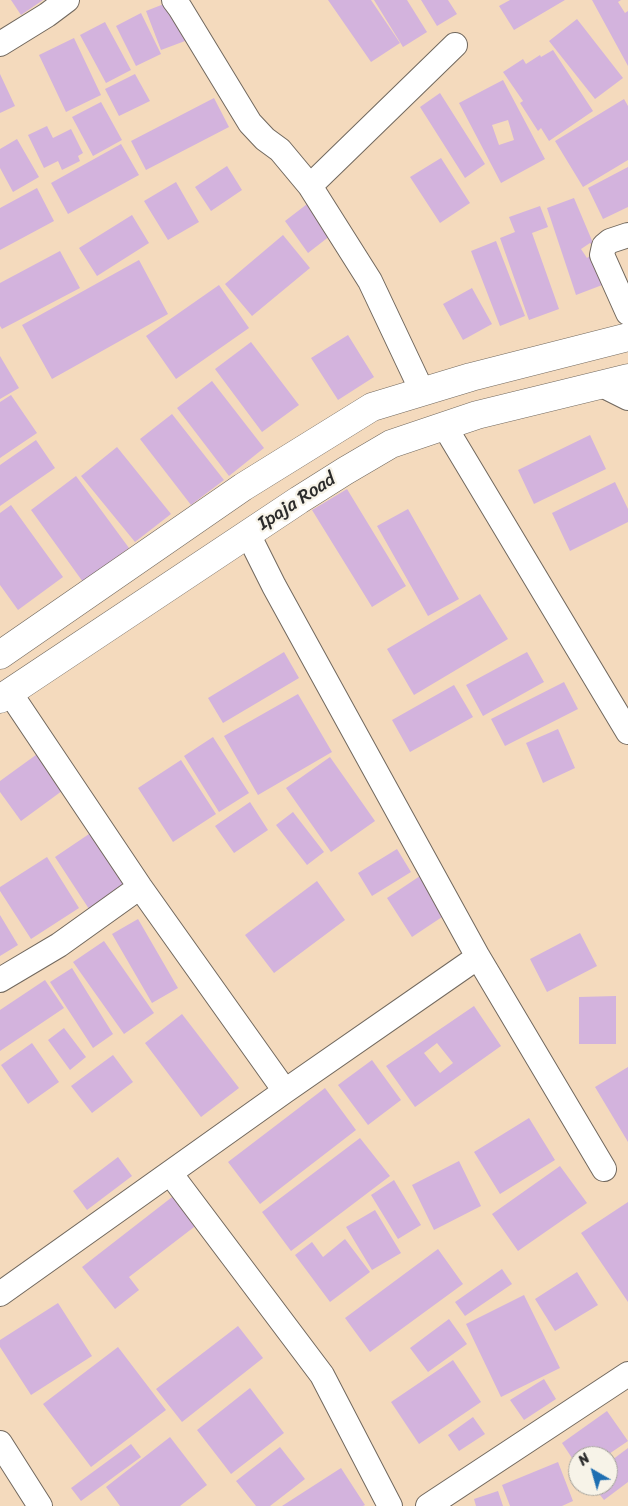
<!DOCTYPE html>
<html>
<head>
<meta charset="utf-8">
<style>
  body { margin:0 }
  #map { position:relative; width:628px; height:1506px; overflow:hidden; background:#f4dabd; font-family:Sriracha,sans-serif }
  canvas { display:block }
  .north { position:absolute; left:568px; top:1446px; width:50px; height:50px; box-sizing:border-box; background:#f7f3e8; border:1px solid #a5a39c; border-radius:50%; rotate:322deg; font-size:14px; font-weight:700; line-height:20px; text-align:center; color:#2b2b2b }
  .north::after { content:''; display:block; margin:auto; width:18px; height:22px; background:#1f6fb2; clip-path:polygon(50% 0,100% 100%,50% 72%,0 100%) }
</style>
</head>
<body>
<div id="map">
<canvas width="628" height="1506"></canvas>
<div class="north">N</div>
</div>
<script>
const context = document.querySelector('canvas').getContext('2d');
context.lineJoin = 'round';
function paint(path, color) {
  context.fillStyle = color;
  context.fill(path, 'evenodd');
}
function strokePath(path, color, width, dash) {
  context.strokeStyle = color;
  context.lineWidth = width;
  context.lineCap = dash ? 'butt' : 'round';
  context.setLineDash(dash || []);
  context.stroke(path);
}
function label(font, color, halo, rows, align = 'center') {
  context.font = font + ' Sriracha,sans-serif';
  context.lineWidth = 4.5;
  context.setLineDash([]);
  context.textBaseline = 'middle';
  context.strokeStyle = halo;
  context.fillStyle = color;
  for (const [text, x, y, turn = 0] of rows) {
    context.save();
    context.translate(x, y);
    context.rotate((+turn || 0) * Math.PI / 180);
    context.textAlign = isNaN(turn) ? turn : align;
    if (halo) context.strokeText(text, 0, 0);
    context.fillText(text, 0, 0);
    context.restore();
  }
}
paint(new Path2D(`
  M11,0h32l-22,15z
  M328,0h43l29,43 -29,19z
  M374,0h33l20,32 -24,15z
  M421,0h27l9,14 -20,12z
  M510,0h55l-51,30 -15,-24z
  M592,0h29l-3,2 7,11 3,-2v55z
  M169,2l16,39 -24,9 -15,-39z
  M141,13l20,41 -25,12 -20,-40z
  M577,19l46,59 -28,21 -46,-58z
  M105,22l26,48 -25,13 -26,-48z
  M74,38l27,57 -35,17 -27,-57z
  M553,50l40,61 -44,30 -8,-13 -3,3 -18,-28 3,-2 -20,-29 20,-13 3,5 14,-9 1,2z
  M0,74l15,32 -15,7z
  M135,74l15,27 -31,15 -14,-27z
  M503,80l42,79 -44,24 -42,-80zM508,120l6,20 -15,5 -7,-20z
  M440,93l45,71 -20,14 -45,-71z
  M214,98l15,29 -83,43 -15,-29z
  M624,99l4,7v54l-45,27 -28,-46z
  M101,102l21,38 -29,16 -21,-39z
  M47,126l6,12 18,-9 12,24 -5,3 2,5 -18,9 -4,-9 -14,7 -16,-33z
  M17,139l22,38 -26,15 -13,-24v-19z
  M121,144l18,31 -71,39 -17,-31z
  M441,158l29,45 -30,20 -30,-46z
  M227,166l15,24 -31,21 -16,-24z
  M628,167v40l-25,12 -15,-31z
  M176,182l23,40 -31,18 -24,-39z
  M37,188l17,33 -54,29v-42z
  M574,198l22,52 -6,-7 -9,6 6,9 9,-7 14,31 -34,13 -29,-87z
  M311,201l24,31 -27,21 -23,-32z
  M540,206l8,21 -16,6 27,76 -30,11 -29,-82 15,-6 -6,-15z
  M132,215l17,28 -52,33 -18,-28z
  M283,235l27,33 -58,48 -27,-32z
  M496,241l29,75 -25,10 -29,-75z
  M60,251l20,37 -78,41 -2,-3v-43z
  M139,260l29,54 -116,65 -30,-54z
  M219,285l30,43 -73,51 -30,-43z
  M472,288l20,36 -29,16 -20,-36z
  M348,335l26,42 -36,23 -27,-42z
  M251,342l48,63 -37,27 -47,-63z
  M0,356l19,32 -19,11z
  M212,381l52,67 -35,28 -52,-68z
  M11,395l26,38 -37,25v-56z
  M172,414l52,66 -33,25 -51,-66z
  M590,435l16,34 -72,35 -16,-34z
  M36,440l19,28 -55,38v-41z
  M117,447l54,67 -36,28 -54,-66z
  M76,476l53,72 -46,34 -52,-72z
  M615,482l13,27v13l-58,29 -18,-38z
  M347,489l59,97 -34,21 -60,-97z
  M11,505l52,72 -45,33 -18,-25v-72z
  M408,509l51,90 -31,17 -51,-90z
  M480,594l28,45 -94,56 -27,-46z
  M284,652l15,26 -76,45 -15,-25z
  M527,652l17,30 -61,34 -17,-31z
  M564,682l14,27 -73,37 -14,-27z
  M454,685l19,32 -63,35 -18,-32z
  M298,694l34,58 -74,43 -34,-59z
  M558,729l17,39 -32,15 -17,-40z
  M213,737l36,56 -30,19 -35,-56z
  M40,752l26,36 -45,33 -21,-29v-11z
  M330,757l45,64 -44,31 -45,-64z
  M181,760l35,54 -43,28 -35,-54z
  M250,802l18,28 -34,23 -19,-27z
  M293,812l31,40 -17,13 -31,-40z
  M92,832l37,55 -38,25 -36,-55z
  M397,849l14,23 -39,24 -14,-23z
  M47,857l32,51 -48,31 -31,-48v-4z
  M420,876l25,39 -33,22 -25,-39z
  M317,881l28,39 -71,53 -29,-38z
  M0,915l18,30 -18,11z
  M138,919l40,69 -26,15 -40,-69z
  M580,933l17,33 -50,26 -17,-33z
  M104,941l50,72 -30,21 -51,-72z
  M72,968l41,66 -20,14 -43,-66z
  M45,980l19,28 -64,43v-41z
  M616,996v48h-37v-47z
  M474,1006l27,40 -86,61 -29,-41zM437,1043l16,20 -13,10 -16,-20z
  M182,1014l57,74 -38,29 -56,-74z
  M64,1028l22,29 -16,13 -22,-30z
  M32,1043l27,39 -31,22 -27,-39z
  M113,1055l20,27 -41,31 -21,-27z
  M372,1060l29,40 -33,25 -30,-40z
  M628,1067v75l-33,-55z
  M325,1088l31,42 -96,74 -32,-42z
  M529,1118l26,42 -55,34 -26,-42z
  M360,1138l30,38 -99,75 -29,-39z
  M118,1157l14,19 -45,34 -14,-19z
  M459,1161l22,45 -47,24 -22,-45z
  M560,1166l27,37 -69,48 -26,-37z
  M394,1180l27,45 -23,14 -27,-44z
  M176,1194l22,30 -69,53 10,13 -24,19 -33,-42z
  M628,1202v100l-47,-69z
  M375,1210l26,43 -29,17 -26,-43z
  M345,1239l25,33 -40,30 -35,-47 17,-13 11,15z
  M438,1249l25,35 -93,68 -25,-34z
  M502,1269l10,15 -47,32 -10,-14z
  M577,1272l21,33 -43,26 -20,-32z
  M524,1295l36,73 -59,29 -35,-73z
  M58,1303l34,53 -61,39 -31,-48v-7z
  M449,1319l18,25 -39,28 -18,-24z
  M238,1326l25,32 -81,64 -26,-33z
  M118,1347l48,63 -75,57 -48,-63z
  M453,1360l28,42 -62,42 -28,-42z
  M544,1379l12,20 -32,21 -14,-20z
  M250,1388l34,45 -53,41 -34,-44z
  M607,1411l21,30 -22,15h-28v11l-16,-24z
  M473,1417l12,17 -26,17 -11,-16z
  M170,1437l37,48 -27,21h-60l-14,-19z
  M131,1444l10,13 -60,44 -10,-13z
  M280,1447l25,32 -35,27h-14l-20,-25z
  M628,1448v34l-24,18 -11,-14h15v-23z
  M558,1462l15,39 -11,5h-52l-8,-21z
  M341,1468l24,37 -2,1h-81z
  M498,1491l5,15h-27l-2,-7z`), '#d3b3dd');
const minor = new Path2D(`
  M174,0l6,8 70,115 15,16 15,11 30,36 60,95 52,110
  M0,44l47,-29 20,-15
  M310,186l145,-141
  M628,235l-18,6 -6,5 -2,9 26,58
  M602,385l26,13
  M445,427l183,305
  M248,534l26,52 204,371 126,212
  M10,693l130,194 145,204
  M0,980l59,-35 81,-58
  M170,1173l152,202 68,131
  M0,1294l285,-203 193,-134
  M0,1443l40,63
  M428,1506l200,-132`);
const major = new Path2D(`
  M0,655l243,-168 129,-80 99,-30 157,-40
  M0,699l299,-199 46,-29 46,-27 86,-29 151,-37`);
strokePath(minor, '#71685e', 26);
strokePath(major, '#71685e', 29);
strokePath(minor, '#fff', 24);
strokePath(major, '#fff', 28);
label('19px', '#2b2b2b', '#f7f3e8', [
  ["Ipaja Road",297,502,-33]
]);
</script>
</body>
</html>
